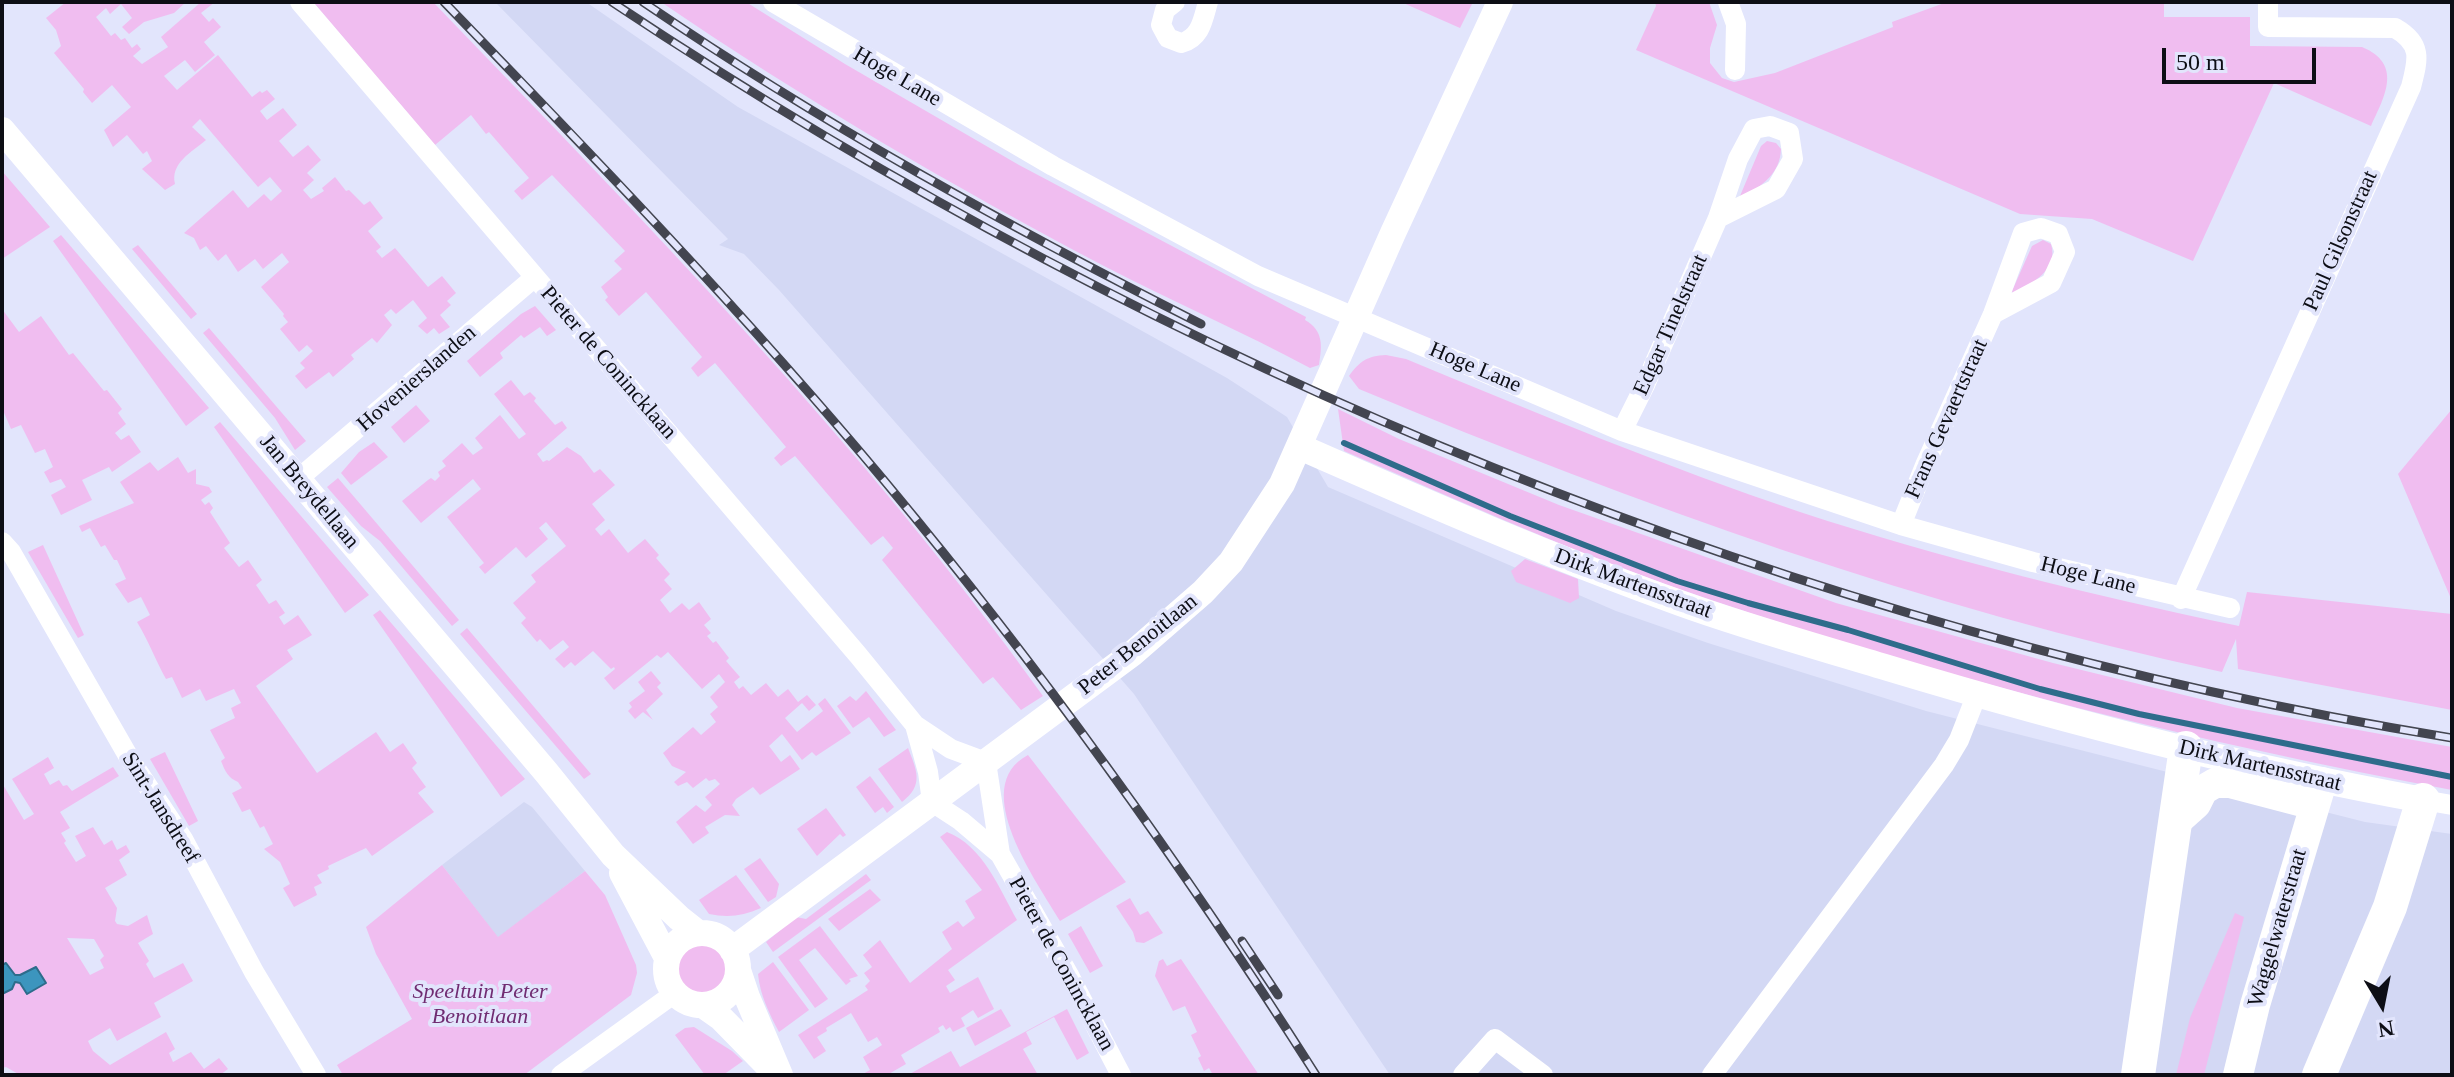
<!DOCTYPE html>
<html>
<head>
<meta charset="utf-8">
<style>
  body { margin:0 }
  #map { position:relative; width:2454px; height:1077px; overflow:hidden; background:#e2e5fc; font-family:"Times New Roman",serif }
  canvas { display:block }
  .frame { position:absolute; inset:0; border:4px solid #0d0e15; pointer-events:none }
  .north { position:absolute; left:2342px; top:965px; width:80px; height:80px; -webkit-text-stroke:6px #e2e5fc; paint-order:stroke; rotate:170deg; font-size:22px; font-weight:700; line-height:32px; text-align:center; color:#0d0e15 }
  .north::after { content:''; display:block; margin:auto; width:28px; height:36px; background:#0d0e15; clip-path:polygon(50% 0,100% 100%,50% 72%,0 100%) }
  .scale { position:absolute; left:2162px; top:48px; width:154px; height:36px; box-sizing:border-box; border:4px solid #0d0e15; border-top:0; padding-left:10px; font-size:24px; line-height:28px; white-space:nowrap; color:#0d0e15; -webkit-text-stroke:6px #e2e5fc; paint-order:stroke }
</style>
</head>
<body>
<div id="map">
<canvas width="2454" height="1077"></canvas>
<div class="frame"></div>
<div class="north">N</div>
<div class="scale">50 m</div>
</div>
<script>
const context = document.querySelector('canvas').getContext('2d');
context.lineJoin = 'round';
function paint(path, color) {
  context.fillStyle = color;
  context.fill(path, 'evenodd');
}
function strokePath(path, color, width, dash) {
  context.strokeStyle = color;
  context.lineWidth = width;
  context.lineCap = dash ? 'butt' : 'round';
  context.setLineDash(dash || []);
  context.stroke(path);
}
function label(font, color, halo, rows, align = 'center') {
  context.font = font + ' "Times New Roman",serif';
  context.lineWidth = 8;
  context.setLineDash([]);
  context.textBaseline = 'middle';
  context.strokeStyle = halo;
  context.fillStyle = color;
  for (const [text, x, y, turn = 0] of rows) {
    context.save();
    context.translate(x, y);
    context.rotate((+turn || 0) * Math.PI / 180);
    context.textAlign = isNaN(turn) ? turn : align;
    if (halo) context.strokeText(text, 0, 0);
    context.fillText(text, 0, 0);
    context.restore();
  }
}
paint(new Path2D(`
  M495,2h91l152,105 489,271 60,39 41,70 288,124 92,32 218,68 439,111 87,12v241h-1062l-256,-381 -355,-404 -35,-36 -25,-9 9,-6z
  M524,802l8,5 53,64 -87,67 -56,-73z`), '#d3d8f4');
paint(new Path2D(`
  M66,2h120l-12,11 -30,9 -15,12 -7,-7 10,-9 -11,-14 -11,10 -4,-6 -10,9 15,19 4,-3 6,7 4,-2 7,10 5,-4 4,5 -8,7 9,8 26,-17 -7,-10 40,-35h14l-14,11 8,9 4,-4 8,9 -17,15 11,13 -20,17 -10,-12 -21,16 13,14 41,-35 34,42 8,-6 2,2 5,-3 8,9 -15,12 7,9 16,-12 14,17 -18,16 14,16 15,-12 13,15 -14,13 7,7 -11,10 8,9 13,-8 -2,-3 13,-11 11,14 3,-1 15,15 6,-4 13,17 -15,13 13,16 -5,4 6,7 13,-10 33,39 14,-11 14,17 -9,8 4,4 -11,10 10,12 -11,7 -5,-6 -7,6 -9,-8 9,-8 -14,-18 -17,14 -5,-5 -7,6 8,10 -15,18 -5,-5 -21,17 3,4 -21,18 -4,-5 -23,17 -11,-13 10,-8 -5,-5 13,-12 -6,-6 -8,7 -19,-23 8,-7 -5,-6 1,-2 -23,-27 28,-25 -7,-9 -19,16 -8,-10 -17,13 -12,-18 -8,7 -12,-15 -6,4 -6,-12 -10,-5 49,-43 15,18 16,-14 7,7 11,-10 -12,-14 -12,10 -58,-68 -8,8 14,13c-14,12 -36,23 -31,44l-10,6 -23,-21 10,-8 -5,-10 -4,3 -16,-19 -14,12 -9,-17 27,-23 -19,-22 -20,18 -9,-11 1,-3 -30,-36 7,-7 -5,-16 -10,-12z
  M313,2h120c213,221 431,443 610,694l-22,14 -28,-33 -10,7 -101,-124 11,-12 -10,-12 -12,9 -76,-89 -14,10 -7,-8 12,-11 -71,-84 -17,14 -7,-9 11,-11 -56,-65 -27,24 -14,-16 3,-3 -7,-10 21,-18 -8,-8 11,-10 -73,-76 -30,25 -8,-9 15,-13 -40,-46 -3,2 -15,-19 -36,30z
  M661,2h85l99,62 174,101 287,152 -1,3c19,11 17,26 14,45l-9,3c-67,-36 -138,-67 -206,-102 -152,-80 -301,-167 -443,-264z
  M1401,2h72l-13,26z
  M1655,2h54l8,23 -7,23v15l12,15 12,4 41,-9 118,-46 -1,-5 55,-20h217v15h86v29l112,1c41,17 23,49 9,79l-97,-43 -81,178 -101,-42 -72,-5 -384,-164 20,-44z
  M1767,141l9,2 5,6c-1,25 -18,35 -37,48l-4,-1 21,-50z
  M2,171l48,56 -48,32z
  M61,235l148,173 -23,18 -133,-185z
  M2043,240l8,4c8,26 -19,39 -38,50l-1,-3 20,-45z
  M138,245l59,69 -6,5 -59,-70z
  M535,306l21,24 -9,6 -7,-9 -16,11 -3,-3 -21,18 3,5 -23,19 -13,-16 54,-47z
  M2,309l17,23 22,-16 28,39 4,-2 31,38 3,-1 15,19 -4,4 8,11 -11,9 6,7 8,-5 12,17 -29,20 -3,-5 -27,13 10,20 -31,15 -10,-20 15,-8 -5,-8 -11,4 -6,-11 9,-5 -8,-18 -10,4 -14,-28 -10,4 -9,-21z
  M209,328l97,113 -11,9 -20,-32 -72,-85z
  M1386,355l20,4c130,54 260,108 394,153 143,47 291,83 439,114l8,-34 205,22v96l-214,-41 -2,-30 -14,33c-298,-64 -582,-166 -863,-283l-10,-13c11,-15 18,-20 37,-21z
  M511,380l13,16 6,-4 6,6 -2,3 21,24 7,-4 5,7 -30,26 6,8 4,-2 2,1 18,-14 14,9 13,17 6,-4 15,16 -23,19 13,16 -10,9 6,7 8,-7 19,24 17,-14 14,16 -3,3 14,16 -6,6 8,9 -12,11 10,13 12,-10 7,7 10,-8 12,17 -7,6 7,8 -4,3 6,7 3,-2 13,17 -3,3 14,16 -6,5 5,7 4,-3 8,9 15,-12 12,14 10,-8 10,13 9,-7 9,10 -7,6 -7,-8 -17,15 12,14 26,-21 -5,-7 7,-6 26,35 -35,23 -4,-4 -10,8 -20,-26 -13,12 12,16 9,-7 10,14 -40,26 -7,-8 -17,12 -4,6 8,11 -15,-1 -20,12 4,6 -16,11 -17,-22 20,-17 9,7 7,-7 -7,-8 15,-13 -5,-5 -6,2 -3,-3 -13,10 -6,-6 -9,4 -4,-4 12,-10 -14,-6 -9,-13 30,-26 8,8 15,-13 -6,-8 8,-7 -8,-10 15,-15 -6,-8 -17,15 -34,-37 -7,6 -4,-3 -43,35 -10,-12 11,-9 -1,-2 -3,2 -18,-18 -18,15 -4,-4 -7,6 -9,-9 14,-12 -6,-7 -13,10 -10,-11 -3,3 -16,-19 5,-5 -13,-15 23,-21 -5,-7 35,-29 -20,-24 -7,6 9,11 -22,19 -10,-11 -31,27 -6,-7 5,-4 -37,-46 34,-28 -8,-10 -52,44 -19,-22 26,-21 3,-2 4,3 5,-5 -2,-4 8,-6 -4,-5 20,-18 11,12 10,-7 -8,-10 25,-23 19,24 7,-5 -32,-40z
  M416,405l14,16 -26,22 -13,-16z
  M1338,409l61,30 160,66 277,98 217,60 184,45 215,39v43c-251,-47 -501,-109 -744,-191 -124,-42 -244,-96 -364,-148z
  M2452,409v192l-54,-127z
  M220,422l149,173 -24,18 -131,-186z
  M374,442l14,15 -37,28 -10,-12 18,-21z
  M178,457l10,16 8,-4v15l13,3 3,5 -11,8 4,5 4,-3 4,6 -3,4 20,31 -6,5 15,19 9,-7 14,20 -6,5 13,19 7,-4 9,13 -6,4 5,8 14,-10 14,20 -25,15 6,9 -37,27 61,87 59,-41 14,20 13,-9 14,20 -5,5 14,19 -8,6 16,19 -62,44 -6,-8 -38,18 1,3 -12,6 5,8 -8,4 3,8 -23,12 -11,-19 7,-4 -10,-22 -16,-13 9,-5 -9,-18 -4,2 -10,-19 -8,3 -10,-19 10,-5 -4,-6c-10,-4 -13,-11 -17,-21l4,-3 -15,-28 25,-12 -4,-10 10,-5 -7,-14 -28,12 -6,-12 -18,9 -10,-21 -6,2c-11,-20 -17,-37 -29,-57l13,-7 -9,-18 -13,6 -13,-19 11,-5 -9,-19h-3l-9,-15 -4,2 -11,-19 -8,4 -3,-6 55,-23 -14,-21 30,-20 8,9z
  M338,478l121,142 -7,6 -72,-85 -19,-15 -34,-39z
  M43,545l41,90 -6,3 -50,-86z
  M1525,559l53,20 1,19 -9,5 -54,-21 -5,-11z
  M380,610l145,169 -24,18 -128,-182z
  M467,628l124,146 -7,5 -124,-145z
  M651,671l10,12 -4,4 6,7 -17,16 7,10 -10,-8 -8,7 -7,-8 4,-4 -3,-4 16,-12 -7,-9z
  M866,691l30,39 -12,7 -15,-20 -16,11 -16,-22 13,-10 6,5z
  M908,748c9,23 16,37 -6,54l-24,-33z
  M165,752l33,69 -9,5 -39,-67z
  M1028,755l98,127 -66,39c-22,-38 -93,-134 -32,-166z
  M48,757l6,11 -10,6 6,11 9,-5 4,6 4,-1 5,6 41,-24 6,9 -59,36 10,16 -9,5 5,8 -2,2 12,19 10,-6 -11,-20 18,-9 11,18 8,-5 5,10 9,-5 4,7 -11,8 8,15 -22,13 12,20 -2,13 2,3 11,2 19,-11 6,19 -15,9 11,18 -3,3 8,14 29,-15 10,18 -39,22 7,14 -44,24 -7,-13 -22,13 5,10 17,14 56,-33 9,17 -6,4 4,9 18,-10 13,17 15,-11 9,11 -8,6h-200l-14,-8 -4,1v-285l22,37 10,-6 -22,-35zM67,938l27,1 10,17 -4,4 4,8 -14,7z
  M870,776l24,31 -7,6 -4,-6 -8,6 -19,-26z
  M826,808l20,27 -3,2 -3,-3 -23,22 -20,-27z
  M947,832c36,14 52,56 70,88l-69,50 7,10 -9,6 4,7 28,-16 16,32 -16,9 -5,-8 -12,8 4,8 -12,6 -3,-5 -4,3 -3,-5 -5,3 2,4 -39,23 5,9 -19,11h-26l9,-5 -7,-13 19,-12 -5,-8 -9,5 -17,-29 -25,15 1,3 -10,6 9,14 -12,8 -16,-24 70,-45 -3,-4 5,-5 -6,-8 8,-6 -9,-12 17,-15 30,43 42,-34 -10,-17 16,-11 5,6 12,-9 -10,-17 17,-11 -42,-53z
  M760,858l19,26 -3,13 -8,5 -24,-33z
  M442,865l56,72 87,-66 20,24 31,70 1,8 -6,22 -107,80h-181l-6,-10 75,-46 -36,-65 -10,-27z
  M866,874l5,6 -98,72 -7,-10 30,-25 10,2z
  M736,875l25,33c-18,8 -33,10 -52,6l-10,-14z
  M870,889l11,11 -42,31 -11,-12z
  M1130,898l10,17 8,-4 15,22 -19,10 -8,-1 -3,-10 -17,-26z
  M2235,913l9,4 -40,158h-28l14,-57z
  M820,926l38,50 -9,3 2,2 -5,4 -31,-37 -16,12 29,39 -13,9 -37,-51z
  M1081,926l22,40 -13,7 -22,-39z
  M675 969a27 27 0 1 1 54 0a27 27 0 1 1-54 0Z
  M1163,959l4,7 14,-7 78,116h-46l-4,-7 -5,3 -6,-13 3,-2 -10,-21 6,-3 -12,-26 -12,5 -18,-35 4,-15z
  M773,962l36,48 -30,22c-10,-19 -19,-37 -21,-58z
  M1001,1009l10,17 -36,20 -9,-18z
  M1067,1009l22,44 -12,7 -23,-43 -28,15 6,12 -9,5 15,26h-130l43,-24 9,16z
  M694,1027l38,24 11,10 -20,14h-18l-30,-40 10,-7z`), '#f0bdf0');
const water = new Path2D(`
  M6,963l9,12h5l16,-8 10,16 -19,11 -7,-11 -5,-1 -3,7 -10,5v-29z`);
paint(water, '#3c95be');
strokePath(water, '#2e6c8b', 2);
strokePath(new Path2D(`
  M1344,443l166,73 167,65 71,22 100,27 192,59 99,25 313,63`), '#2e6c8b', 6);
strokePath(new Path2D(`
  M300,2l558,653 57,70 36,24 35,13 14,92 70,123 51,98
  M773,2l280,164 205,110 364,155 279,94 132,37 197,46
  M1175,2l-10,8 -4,15 7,13 13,5c20,-5 22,-24 27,-41
  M1728,2l8,22 -1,46
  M1622,431l23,-46 73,-167 58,-29 17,-30 -4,-26 -19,-7 -16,3 -16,30 -20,59
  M298,479l237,-202
  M1901,525l25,-62 67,-149 30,-81 18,-5 17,6 7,18 -14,31 -58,31
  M2,542l9,10 120,209 52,78 71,133 62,103
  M2181,599l230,-512c7,-27 12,-43 -16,-59l-127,-1v-25
  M915,725l13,47 4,30 29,19 39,33
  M2423,800l29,5
  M561,1075l114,-82
  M1463,1075l32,-36 48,36
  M1712,1075l232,-310 15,-25 18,-46`), '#fff', 20);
strokePath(new Path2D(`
  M2,130l544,642 67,83 66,63 19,15
  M1300,447c125,55 251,110 380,156 69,25 139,44 208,65 176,53 354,99 535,132
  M622,873l45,85
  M666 969a36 36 0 1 1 72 0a36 36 0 1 1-72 0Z
  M732,950l401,-297 70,-61 28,-30 51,-78 111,-251 107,-231
  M738,970l9,27 33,78
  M704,1006l17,12 56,57`), '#fff', 26);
strokePath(new Path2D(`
  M2177,821l19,-17 7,-14 12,-7h15l84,22
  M2238,1075l17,-70 67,-223`), '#fff', 30);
strokePath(new Path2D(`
  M2138,1075l48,-327
  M2319,1075l71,-168 33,-107`), '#fff', 34);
const rail = new Path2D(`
  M444,2c152,157 303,314 443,482 156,187 298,385 429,591
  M612,2c552,367 1184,629 1840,736
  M643,2c178,121 366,225 558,322
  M1242,941l36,54`);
strokePath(rail, '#434550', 9);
strokePath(rail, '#e2e5fc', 6, [18]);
label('22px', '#0d0e15', '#e2e5fc', [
  ["Hoge Lane",897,77,30],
  ["Paul Gilsonstraat",2341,241,-66],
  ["Edgar Tinelstraat",1671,325,-66],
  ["Pieter de Conincklaan",608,363,49],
  ["Hoge Lane",1475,368,23],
  ["Hovenierslanden",417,379,-41],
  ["Frans Gevaertstraat",1947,419,-66],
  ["Jan Breydellaan",309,492,50],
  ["Hoge Lane",2088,576,14],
  ["Dirk Martensstraat",1633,584,20],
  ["Peter Benoitlaan",1138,645,-39],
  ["Dirk Martensstraat",2260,766,13],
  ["Sint-Jansdreef",160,808,58],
  ["Waggelwaterstraat",2278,928,-74],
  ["Pieter de Conincklaan",1061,964,61]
]);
label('italic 22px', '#702c72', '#e2e5fc', [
  ["Speeltuin Peter",480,992],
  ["Benoitlaan",480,1017]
]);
</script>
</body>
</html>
